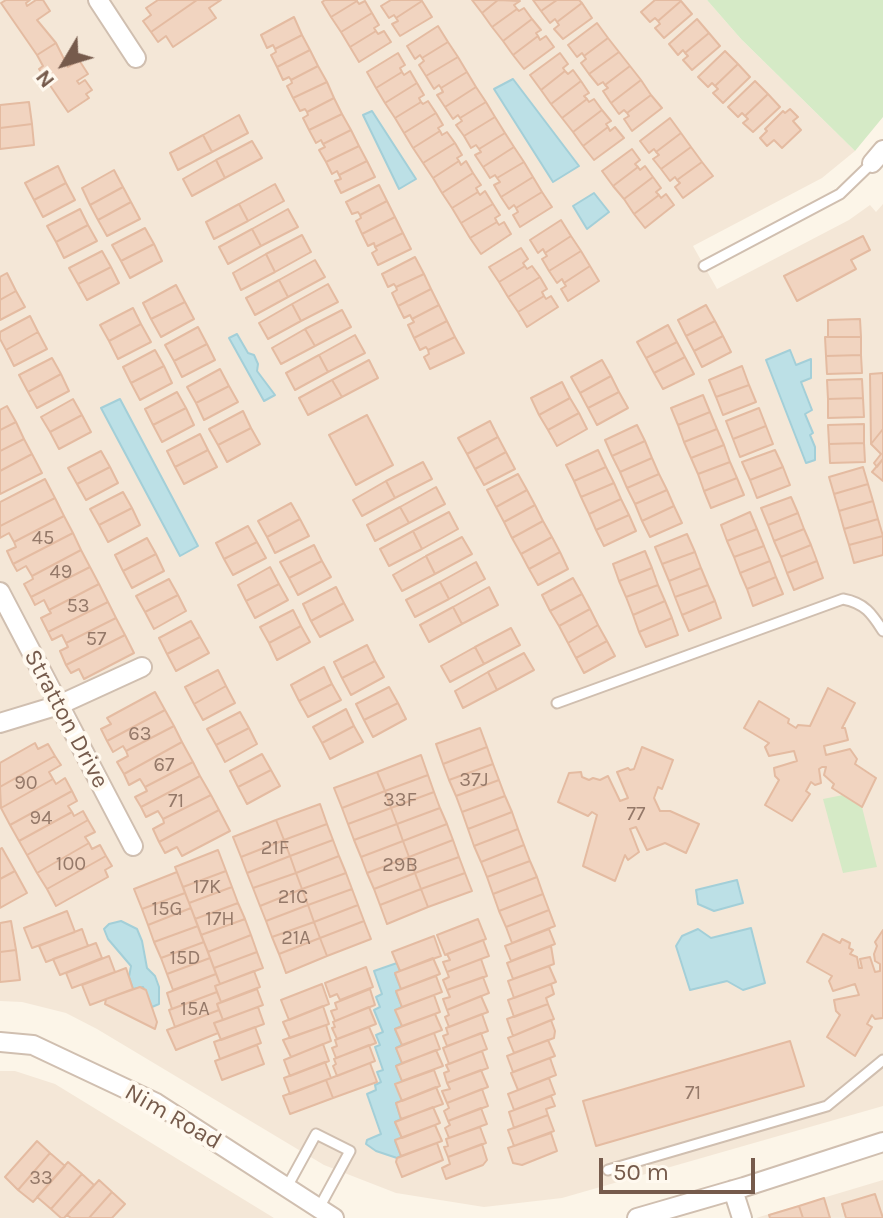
<!DOCTYPE html>
<html>
<head>
<meta charset="utf-8">
<style>
  body { margin:0 }
  #map { position:relative; width:883px; height:1218px; overflow:hidden; background:#fcf5e8; font-family:Karla,sans-serif }
  canvas { display:block }
  .north { position:absolute; left:24px; top:24px; width:80px; height:80px; -webkit-text-stroke:6px #fff9ef; paint-order:stroke; rotate:232deg; font-size:22px; font-weight:700; line-height:32px; text-align:center; color:#765b4c }
  .north::after { content:''; display:block; margin:auto; width:28px; height:36px; background:#765b4c; clip-path:polygon(50% 0,100% 100%,50% 72%,0 100%) }
  .scale { position:absolute; left:599px; top:1158px; width:156px; height:36px; box-sizing:border-box; border:4px solid #765b4c; border-top:0; padding-left:10px; font-size:24px; line-height:28px; white-space:nowrap; color:#765b4c; -webkit-text-stroke:6px #fff9ef; paint-order:stroke }
</style>
</head>
<body>
<div id="map">
<canvas width="883" height="1218"></canvas>
<div class="north">N</div>
<div class="scale">50 m</div>
</div>
<script>
const context = document.querySelector('canvas').getContext('2d');
context.lineJoin = 'round';
function paint(path, color) {
  context.fillStyle = color;
  context.fill(path, 'evenodd');
}
function strokePath(path, color, width, dash) {
  context.strokeStyle = color;
  context.lineWidth = width;
  context.lineCap = dash ? 'butt' : 'round';
  context.setLineDash(dash || []);
  context.stroke(path);
}
function label(font, color, halo, rows, align = 'center') {
  context.font = font + ' Karla,sans-serif';
  context.lineWidth = 8;
  context.setLineDash([]);
  context.textBaseline = 'middle';
  context.strokeStyle = halo;
  context.fillStyle = color;
  for (const [text, x, y, turn = 0] of rows) {
    context.save();
    context.translate(x, y);
    context.rotate((+turn || 0) * Math.PI / 180);
    context.textAlign = isNaN(turn) ? turn : align;
    if (halo) context.strokeText(text, 0, 0);
    context.fillText(text, 0, 0);
    context.restore();
  }
}
paint(new Path2D(`
  M0,0h707l34,39 114,112 -33,27 -129,68 24,43 132,-69 21,-15 6,7 7,-8v902l-321,92 -78,9 -88,-14 -72,-28 -227,-136 -31,-16 -44,-11 -22,-1z
  M0,1071h15l40,13 219,134h-274z
  M883,1180v38h-127z`), '#f4e7d7');
paint(new Path2D(`
  M707,0h176v117l-28,34 -114,-112z
  M843,795l19,12 15,60 -34,6 -20,-74z`), '#d5eac6');
const water = new Path2D(`
  M513,79l66,87 -26,16 -59,-93z
  M372,111l44,68 -17,10 -36,-74z
  M594,193l15,19 -22,17 -14,-23z
  M237,334l11,19 6,2 4,9 -1,7 18,24 -11,6 -35,-63z
  M790,350l6,15 15,-6v19l-10,4 11,28 -7,4 8,19 -3,2 5,12v13l-9,3 -40,-103z
  M120,399l78,147 -18,10 -79,-148z
  M737,880l6,23 -29,8 -16,-7 -2,-14z
  M121,921l16,8 5,12 5,27 8,8 4,11v17l-7,3 -9,-20 -10,2 -4,-12 2,-11 -23,-27 -4,-10 5,-5z
  M751,928l14,55 -22,7 -16,-9 -37,9 -14,-44 6,-10 16,-7 13,9z
  M397,963l3,8 -5,3 6,15 -5,3 6,15 -6,3 6,16 -7,3 7,16 -6,3 6,15 -6,3 6,15v20l-6,2 5,16 -6,3 7,16 -7,3 6,15 -4,2 -21,-7 -10,-7 1,-4 14,-6 -14,-40 9,-4 -1,-5 6,-3 -4,-10 6,-2 -8,-23 5,-2 -4,-10 7,-3 -9,-22 6,-3 -4,-10 6,-3 -8,-23z`);
paint(water, '#bce0e6');
strokePath(water, '#a3cfd8', 2);
const building = new Path2D(`
  M6,0h24l-4,3 1,3 9,-6h7l7,11 -13,9 19,23 -19,12 -36,-52z
  M158,0h39l-46,32 -8,-11 8,-6 -5,-7z
  M197,0h24l-12,8 7,10 -43,29 -7,-11 -8,6 -7,-10z
  M325,0h32v1l-26,16 -9,-15z
  M391,0h30l1,1 -26,17 -2,-3 -5,3 -8,-12z
  M472,0h26l-16,13z
  M498,0l22,1 -6,4 3,4 -25,18 -10,-14z
  M533,0h24l-16,11z
  M557,0h22l3,3 -25,19 -2,-3 -5,4 -9,-12z
  M655,0h25l1,1 -23,20 -3,-3 -5,4 -9,-10z
  M357,1l2,3 6,-3 7,12 -31,19 -10,-15z
  M422,1l10,16 -32,19 -8,-12 6,-3 -2,-3z
  M681,1l11,13 -28,24 -9,-10 5,-4 -2,-3z
  M582,3l10,15 -29,21 -9,-10 5,-4 -2,-3z
  M524,8l8,11 -29,22 -11,-14 25,-18 2,2z
  M372,13l7,12 -5,3 2,3 -26,16 -9,-15z
  M294,17l8,18 -27,14 -2,-4 -6,3 -6,-13z
  M532,19l9,11 -5,3 2,3 -25,19 -10,-14z
  M697,19l12,14 -24,20 -2,-3 -5,5 -9,-11z
  M597,23l11,15 -24,18 -2,-3 -5,4 -9,-12z
  M438,26l10,16 -26,16 -2,-3 -5,4 -8,-13z
  M376,31l2,3 6,-3 7,11 -32,20 -9,-15z
  M709,33l11,13 -28,24 -9,-10 5,-4 -3,-3z
  M302,35l8,15 -33,17 -6,-12 5,-3 -1,-3z
  M538,36l2,4 6,-4 8,11 -30,22 -11,-14z
  M608,38l11,14 -30,22 -8,-11 5,-4 -2,-3z
  M448,42l10,15 -32,19 -7,-11 5,-4 -2,-3z
  M56,43l12,24 11,-7 9,14 -11,7 2,3 6,-4 7,10 -6,4 3,4 -21,14 -29,-43 4,-3 -6,-11z
  M310,50l8,16 -27,14 -2,-3 -6,3 -6,-13z
  M725,51l13,13 -23,22 -3,-3 -4,4 -10,-10z
  M619,52l11,14 -25,19 -2,-3 -5,3 -9,-11z
  M398,53l7,12 -5,3 2,4 -26,16 -9,-16z
  M560,53l8,11 -5,4 2,3 -24,19 -11,-15z
  M458,57l9,15 -26,16 -2,-3 -5,4 -8,-13z
  M738,64l12,13 -27,26 -10,-10 5,-4 -3,-3z
  M318,66l9,16 -34,16 -6,-12 5,-3 -1,-3z
  M630,66l11,14 -30,23 -8,-12 5,-3 -3,-3z
  M573,70l8,11 -30,23 -10,-14 24,-19 3,3z
  M410,71l7,12 -32,20 -9,-15 26,-16 2,3z
  M467,72l9,15 -31,20 -8,-12 6,-3 -2,-4z
  M641,80l10,15 -24,18 -3,-3 -5,4 -8,-11z
  M581,81l8,12 -5,3 3,3 -25,19 -11,-14z
  M755,81l13,13 -23,22 -3,-3 -4,4 -10,-10z
  M327,82l7,16 -27,14 -2,-3 -5,2 -7,-13z
  M417,83l7,12 -5,3 2,4 -26,16 -10,-15z
  M476,87l10,15 -26,16 -2,-3 -5,4 -8,-12z
  M768,94l12,13 -27,25 -10,-9 5,-4 -3,-3z
  M651,95l11,13 -30,23 -8,-12 5,-3 -2,-3z
  M334,98l8,16 -33,16 -6,-12 5,-3 -1,-3z
  M587,99l2,3 5,-3 8,11 -29,22 -11,-14z
  M428,101l8,12 -32,20 -9,-15 26,-16 2,2z
  M29,102l3,22 -32,4v-23z
  M486,102l9,15 -31,19 -8,-11 6,-4 -2,-3z
  M790,109l8,8 -5,4 8,9 -19,18 -8,-8 -7,6 -7,-8 7,-7 -2,-2 18,-18 2,2z
  M602,110l9,11 -5,3 2,3 -25,19 -10,-14z
  M436,113l7,12 -5,3 2,3 -27,17 -9,-15z
  M342,114l9,16 -28,14 -2,-4 -5,3 -7,-13z
  M239,115l9,18 -36,19 -9,-17z
  M495,117l10,16 -26,16 -3,-4 -5,3 -7,-12z
  M670,118l11,15 -25,19 -2,-3 -5,4 -9,-12z
  M32,124l2,21 -34,4v-21z
  M608,127l2,4 5,-4 9,11 -30,22 -11,-14z
  M351,130l8,16 -33,16 -7,-12 6,-3 -2,-3z
  M440,131l2,4 5,-3 8,11 -32,20 -10,-15z
  M505,133l9,14 -31,20 -8,-12 6,-3 -2,-3z
  M681,133l10,14 -30,22 -8,-10 6,-4 -3,-3z
  M203,135l9,17 -34,18 -8,-17z
  M252,141l10,17 -37,20 -9,-18z
  M455,143l7,12 -5,3 2,3 -26,17 -10,-15z
  M359,146l8,15 -28,14 -2,-4 -5,3 -6,-12z
  M514,147l10,15 -27,16 -2,-3 -5,3 -7,-11z
  M691,147l11,15 -25,18 -2,-3 -5,4 -9,-12z
  M632,149l8,11 -5,4 3,3 -25,19 -11,-15z
  M216,160l9,18 -33,18 -9,-17z
  M367,161l8,16 -34,16 -6,-12 6,-2 -2,-4z
  M459,161l2,4 5,-4 7,12 -31,20 -9,-15z
  M524,162l9,15 -32,20 -7,-12 6,-3 -3,-4z
  M702,162l11,14 -30,22 -8,-11 5,-4 -3,-3z
  M58,166l8,17 -32,17 -9,-17z
  M645,166l8,11 -29,22 -11,-13 25,-19 2,3z
  M114,170l9,17 -33,18 -8,-17z
  M473,173l8,12 -5,3 2,4 -26,16 -10,-15z
  M533,177l9,15 -26,16 -2,-3 -5,4 -8,-12z
  M653,177l8,11 -5,4 3,3 -25,19 -10,-15z
  M66,183l9,17 -32,17 -9,-17z
  M275,184l9,17 -36,20 -9,-17z
  M379,185l8,16 -27,14 -2,-3 -6,2 -6,-12z
  M123,187l8,15 -33,18 -8,-15z
  M485,191l8,13 -32,19 -9,-15 26,-16 2,3z
  M542,192l10,15 -32,20 -7,-12 5,-3 -2,-4z
  M666,194l8,11 -29,23 -11,-14 25,-19 2,3z
  M387,201l8,16 -33,17 -6,-13 5,-3 -1,-3z
  M131,202l9,17 -33,17 -9,-16z
  M239,204l9,17 -34,18 -8,-17z
  M493,204l7,11 -5,3 2,4 -27,16 -9,-15z
  M80,209l8,16 -32,17 -9,-16z
  M288,209l10,18 -37,19 -9,-17z
  M395,217l8,16 -28,14 -1,-4 -6,3 -6,-12z
  M561,220l10,16 -26,17 -2,-4 -5,4 -8,-13z
  M497,222l2,3 5,-3 7,12 -30,20 -11,-16z
  M88,225l9,16 -33,17 -8,-16z
  M145,228l9,16 -33,17 -9,-16z
  M252,229l9,17 -33,18 -9,-17z
  M403,233l8,16 -33,16 -6,-12 5,-3 -2,-3z
  M302,235l9,17 -36,20 -9,-18z
  M571,236l10,15 -32,20 -7,-12 5,-3 -2,-3z
  M863,236l7,14 -19,10 5,9 -59,32 -13,-25z
  M154,244l8,17 -32,17 -9,-17z
  M521,248l7,11 -5,4 2,3 -26,16 -10,-15z
  M102,251l9,16 -33,17 -9,-16z
  M581,251l9,15 -26,17 -2,-4 -5,4 -8,-12z
  M266,254l9,18 -34,18 -8,-17z
  M415,257l9,17 -28,13 -2,-3 -6,3 -6,-13z
  M315,260l10,17 -37,20 -9,-17z
  M525,266l2,3 5,-3 8,11 -32,20 -9,-15z
  M590,266l9,15 -31,20 -7,-12 5,-3 -2,-3z
  M111,267l8,16 -32,17 -9,-16z
  M7,273l9,18 -16,9v-23z
  M424,274l7,15 -33,17 -6,-13 5,-3 -1,-3z
  M540,277l7,12 -5,3 2,4 -26,16 -10,-15z
  M279,280l9,17 -33,18 -9,-17z
  M328,284l10,18 -37,19 -9,-17z
  M176,285l9,17 -34,17 -8,-16z
  M431,289l8,16 -27,14 -2,-4 -6,3 -6,-12z
  M16,291l9,16 -25,13v-20z
  M544,296l2,3 5,-3 7,11 -31,20 -9,-15z
  M185,302l9,17 -33,18 -10,-18z
  M292,304l9,17 -33,18 -9,-16z
  M439,305l8,16 -33,17 -6,-13 6,-3 -2,-3z
  M706,305l9,16 -29,15 -8,-16z
  M133,308l8,16 -32,17 -9,-16z
  M342,310l9,17 -36,19 -10,-17z
  M30,316l8,16 -32,18 -6,-11v-7z
  M860,319l1,18h-33v-17z
  M447,321l8,16 -27,13 -2,-3 -6,3 -6,-12z
  M715,321l8,15 -29,15 -8,-15z
  M141,324l10,18 -33,17 -9,-18z
  M668,325l9,17 -31,16 -9,-16z
  M198,327l9,17 -33,17 -9,-16z
  M305,329l10,17 -34,18 -9,-16z
  M38,332l9,17 -33,17 -8,-16z
  M355,335l10,18 -37,19 -9,-17z
  M723,336l8,16 -29,15 -8,-16z
  M455,337l9,16 -34,16 -6,-12 5,-3 -1,-4z
  M825,337h36v18l-35,1z
  M677,342l8,15 -31,16 -8,-15z
  M207,344l8,16 -33,17 -8,-16z
  M155,350l9,16 -33,17 -8,-16z
  M319,355l9,17 -33,18 -9,-17z
  M861,355l1,18 -35,1 -1,-18z
  M685,357l9,17 -31,15 -9,-16z
  M52,358l9,16 -33,18 -9,-17z
  M369,360l9,18 -36,19 -10,-17z
  M602,360l9,16 -31,17 -9,-16z
  M164,366l8,17 -32,17 -9,-17z
  M742,366l7,19 -33,12 -7,-17z
  M220,369l9,17 -33,17 -9,-16z
  M883,373v56l-12,15 -1,-70z
  M61,374l8,17 -32,17 -9,-16z
  M611,376l8,16 -31,16 -8,-15z
  M862,379l1,19 -35,1 -1,-19z
  M332,380l10,17 -34,18 -9,-17z
  M562,382l8,16 -31,17 -8,-17z
  M749,385l7,17 -33,13 -7,-18z
  M229,386l9,16 -34,18 -8,-17z
  M177,392l9,16 -33,17 -8,-16z
  M619,392l9,16 -31,17 -9,-17z
  M703,395l7,17 -32,13 -7,-17z
  M570,398l9,15 -31,17 -9,-15z
  M863,398l1,19 -36,1v-19z
  M73,399l9,16 -32,17 -9,-15z
  M7,406l9,16 -16,8v-20z
  M186,408l8,17 -32,17 -9,-17z
  M759,408l7,18 -33,13 -7,-18z
  M243,411l8,17 -33,17 -9,-16z
  M710,412l7,17 -33,13 -6,-17z
  M579,413l8,16 -30,17 -9,-16z
  M82,415l9,17 -32,17 -9,-17z
  M367,415l26,50 -37,20 -27,-50z
  M490,421l8,16 -31,17 -9,-16z
  M16,422l8,17 -24,12v-21z
  M864,424v19l-35,1 -1,-19z
  M637,425l8,16 -33,15 -7,-16z
  M766,426l7,18 -33,13 -7,-18z
  M251,428l9,16 -33,18 -9,-17z
  M717,429l7,16 -33,13 -7,-16z
  M883,429v30l-6,8 -3,-4 7,-9 -10,-10z
  M200,434l8,16 -33,17 -8,-16z
  M498,437l8,15 -31,17 -8,-15z
  M24,439l8,15 -32,17v-20z
  M645,441l7,17 -32,14 -8,-16z
  M864,443l1,19 -35,1 -1,-19z
  M724,445l6,17 -32,12 -7,-16z
  M208,450l9,17 -33,17 -9,-17z
  M598,450l8,17 -32,14 -8,-16z
  M775,450l8,17 -33,13 -8,-18z
  M101,451l9,16 -33,17 -9,-16z
  M506,452l9,17 -31,16 -9,-16z
  M32,454l10,19 -42,21v-23z
  M652,458l7,16 -32,14 -7,-16z
  M883,459v22l-11,-9z
  M423,462l9,17 -37,19 -9,-17z
  M730,462l7,16 -33,13 -6,-17z
  M110,467l8,16 -32,17 -9,-16z
  M606,467l8,16 -33,14 -7,-16z
  M783,467l7,18 -33,13 -7,-18z
  M863,467l5,17 -34,10 -5,-17z
  M518,474l9,16 -31,17 -9,-17z
  M659,474l8,16 -32,14 -8,-16z
  M737,478l7,17 -33,13 -7,-17z
  M45,479l10,19 -55,28v-24z
  M386,481l9,17 -33,18 -9,-16z
  M614,483l7,16 -32,15 -8,-17z
  M868,484l5,17 -34,10 -5,-17z
  M436,487l9,17 -36,19 -9,-16z
  M527,490l8,15 -31,17 -8,-15z
  M667,490l7,16 -32,15 -7,-17z
  M123,492l9,16 -33,17 -9,-16z
  M791,497l7,16 -30,12 -7,-17z
  M55,498l9,18 -50,26 -5,-9 -9,5v-12z
  M621,499l8,16 -33,15 -7,-16z
  M873,501l5,18 -34,10 -5,-18z
  M291,503l9,16 -33,18 -9,-16z
  M535,505l8,16 -31,17 -8,-16z
  M674,506l8,17 -32,14 -8,-16z
  M400,507l9,16 -34,18 -8,-16z
  M132,508l8,17 -32,17 -9,-17z
  M449,512l9,17 -36,20 -9,-18z
  M750,512l7,17 -30,12 -6,-16z
  M798,513l6,16 -30,12 -6,-16z
  M629,515l7,16 -32,15 -8,-16z
  M64,516l9,17 -60,31 -6,-13 9,-4 -2,-5z
  M300,519l9,17 -34,17 -8,-16z
  M878,519l5,17 -34,9 -5,-16z
  M543,521l9,16 -31,17 -9,-16z
  M248,526l9,16 -33,17 -8,-16z
  M757,529l7,17 -30,11 -7,-16z
  M804,529l7,16 -30,12 -7,-16z
  M413,531l9,18 -33,17 -9,-17z
  M73,533l8,17 -49,26 -6,-10 -9,5 -4,-7z
  M687,534l8,18 -33,12 -7,-17z
  M883,536v19l-29,8 -5,-18z
  M462,537l10,17 -37,20 -9,-18z
  M552,537l8,15 -31,17 -8,-15z
  M147,538l9,16 -33,17 -8,-16z
  M257,542l9,16 -33,17 -9,-16z
  M314,545l8,16 -33,17 -9,-16z
  M811,545l6,16 -30,12 -6,-16z
  M764,546l6,15 -30,12 -6,-16z
  M81,550l9,17 -59,30 -7,-13 9,-5 -1,-3z
  M645,551l7,17 -33,13 -6,-17z
  M560,552l8,17 -30,16 -9,-16z
  M695,552l6,16 -32,13 -7,-17z
  M156,554l8,17 -32,17 -9,-17z
  M426,556l9,18 -33,17 -9,-16z
  M322,561l9,16 -33,18 -9,-17z
  M770,561l6,16 -29,12 -7,-16z
  M817,561l6,17 -29,12 -7,-17z
  M476,562l9,17 -36,20 -9,-17z
  M90,567l9,17 -50,26 -5,-10 -9,5 -4,-8z
  M270,567l9,17 -33,17 -8,-16z
  M652,568l6,17 -32,12 -7,-16z
  M701,568l7,17 -33,12 -6,-16z
  M776,577l7,17 -30,12 -6,-17z
  M573,578l9,16 -32,17 -8,-16z
  M169,579l9,16 -33,17 -9,-16z
  M440,582l9,17 -34,18 -9,-17z
  M99,584l9,18 -60,30 -7,-14 10,-5 -2,-3z
  M279,584l9,16 -33,18 -9,-17z
  M658,585l7,16 -32,14 -7,-18z
  M708,585l7,16 -33,14 -7,-18z
  M336,587l8,16 -33,18 -8,-17z
  M489,587l9,18 -36,19 -9,-17z
  M582,594l8,15 -31,17 -9,-15z
  M178,595l8,16 -32,18 -9,-17z
  M665,601l7,17 -33,14 -6,-17z
  M715,601l6,17 -32,13 -7,-16z
  M108,602l8,16 -50,25 -4,-8 -10,5 -4,-8z
  M344,603l9,17 -33,17 -9,-16z
  M453,607l9,17 -33,18 -9,-17z
  M590,609l8,16 -30,18 -9,-17z
  M293,610l8,16 -32,17 -9,-16z
  M116,618l9,17 -59,30 -6,-14 8,-4 -2,-4z
  M672,618l6,17 -32,12 -7,-15z
  M191,621l9,16 -33,17 -8,-16z
  M598,625l9,16 -31,17 -8,-15z
  M301,626l9,16 -33,18 -8,-17z
  M511,628l9,17 -36,19 -9,-17z
  M125,635l9,18 -50,26 -5,-10 -8,4 -5,-8z
  M200,637l9,16 -33,18 -9,-17z
  M607,641l8,15 -31,17 -8,-15z
  M367,645l8,16 -33,17 -8,-16z
  M475,647l9,17 -34,18 -9,-16z
  M524,653l10,17 -37,20 -9,-18z
  M375,661l9,16 -33,18 -9,-17z
  M324,667l8,17 -33,17 -8,-16z
  M218,670l8,16 -32,18 -9,-17z
  M488,672l9,18 -34,18 -8,-17z
  M332,684l9,16 -33,17 -9,-16z
  M226,686l9,17 -32,17 -9,-16z
  M389,687l9,16 -34,17 -8,-16z
  M828,688l27,15 -13,25h3l3,12 -24,6 2,9 24,-6 7,10 -2,5 21,14 -14,29 -30,-19 2,-4 -10,-9 2,-8h-4l-3,2 2,14 -6,2 -4,-3 -5,9 4,3 -18,27 -27,-16 14,-25 -4,-4 -1,-8 23,-7 -3,-10 -25,5 -4,-9 4,-4 -25,-15 15,-27 30,18 -1,4 8,5 2,-3 12,1z
  M155,692l10,18 -58,31 -6,-12 10,-5 -4,-6z
  M398,703l8,16 -33,18 -9,-17z
  M346,709l8,17 -32,17 -9,-16z
  M165,710l9,16 -48,25 -3,-5 -10,6 -6,-11z
  M240,712l9,16 -33,17 -9,-16z
  M174,726l8,16 -58,32 -7,-12 11,-6 -2,-5z
  M354,726l9,16 -33,17 -8,-16z
  M249,728l8,16 -32,18 -9,-17z
  M480,728l7,19 -44,17 -7,-20z
  M182,742l11,20 -48,25 -5,-8 -11,6 -5,-11z
  M35,743l3,6 10,-5 7,12 -55,31v-24z
  M487,747l6,17 -44,16 -6,-16z
  M642,747l31,13 -11,29 -4,-2 -4,11 6,13h10l29,13 -13,29 -21,-10 -18,7 -11,-23 -6,2 9,23 -11,8 -3,-5 -10,26 -32,-15 14,-51 -5,-3 -4,4 -30,-14 11,-29 12,-1 1,5 7,3 4,-2 7,2 8,-4 12,25 8,-3 -11,-26 11,-4 2,2 4,-1z
  M262,754l9,16 -33,17 -8,-16z
  M421,755l7,20 -43,16 -8,-19z
  M55,756l6,9 -12,7 4,7 -52,29 -1,-21z
  M193,762l7,14 -59,31 -6,-10 12,-6 -2,-4z
  M493,764l6,16 -43,16 -7,-16z
  M271,770l9,16 -33,18 -9,-17z
  M377,772l8,19 -43,17 -8,-20z
  M428,775l6,17 -43,16 -6,-17z
  M200,776l11,19 -48,24 -5,-8 -12,6 -5,-10z
  M65,778l7,13 -62,34 -9,-17 52,-29 3,5z
  M499,780l6,16 -43,16 -6,-16z
  M72,791l5,10 -9,5 4,6 -53,29 -9,-16z
  M385,791l6,17 -43,16 -6,-16z
  M434,792l6,16 -43,16 -6,-16z
  M211,795l8,15 -60,32 -6,-13 11,-6 -1,-4z
  M505,796l7,16 -44,17 -6,-17z
  M320,804l7,20 -43,16 -8,-20z
  M391,808l6,16 -43,16 -6,-16z
  M440,808l7,16 -44,17 -6,-17z
  M219,810l11,21 -48,25 -5,-9 -12,6 -6,-11z
  M83,811l5,9 -61,35 -8,-14 53,-29 2,4z
  M512,812l6,17 -44,17 -6,-17z
  M88,820l7,12 -10,5 4,6 -52,30 -10,-18z
  M276,820l8,20 -43,17 -8,-20z
  M327,824l6,16 -43,16 -6,-16z
  M397,824l6,17 -42,16 -7,-17z
  M447,824l6,16 -44,17 -6,-16z
  M518,829l6,16 -43,17 -7,-16z
  M284,840l6,16 -43,17 -6,-16z
  M333,840l6,16 -43,17 -6,-17z
  M453,840l6,17 -44,16 -6,-16z
  M403,841l6,16 -42,16 -6,-16z
  M89,843l3,6 8,-4 6,11 -59,33 -10,-16z
  M524,845l6,16 -43,16 -6,-15z
  M2,848l13,23 -15,8v-30z
  M218,850l8,21 -43,16 -8,-20z
  M106,856l6,10 -7,4 3,7 -52,29 -9,-17z
  M290,856l6,17 -43,15 -6,-15z
  M339,856l7,17 -44,16 -6,-16z
  M409,857l6,16 -41,16 -7,-16z
  M459,857l6,16 -44,16 -6,-16z
  M530,861l7,16 -44,17 -6,-17z
  M15,871l12,22 -27,15v-29z
  M226,871l6,16 -43,16 -6,-16z
  M177,872l8,21 -43,16 -8,-20z
  M296,873l6,16 -42,17 -7,-18z
  M346,873l6,16 -44,16 -6,-16z
  M415,873l6,16 -41,16 -6,-16z
  M465,873l7,18 -44,16 -7,-18z
  M537,877l6,17 -44,17 -6,-17z
  M232,887l6,16 -43,16 -6,-16z
  M302,889l6,16 -42,16 -6,-15z
  M352,889l6,16 -44,17 -6,-17z
  M421,889l7,18 -41,17 -7,-19z
  M185,893l6,15 -43,17 -6,-16z
  M543,894l6,16 -43,17 -7,-16z
  M238,903l7,16 -44,16 -6,-16z
  M308,905l6,17 -42,15 -6,-16z
  M358,905l6,16 -44,17 -6,-16z
  M191,908l7,18 -44,16 -6,-17z
  M549,910l6,16 -43,17 -6,-16z
  M67,911l8,21 -43,16 -8,-20z
  M245,919l6,16 -43,17 -7,-17z
  M478,919l8,20 -41,16 -8,-20z
  M11,921l5,29 -16,2v-29z
  M364,921l7,18 -44,17 -7,-18z
  M314,922l6,16 -41,16 -7,-17z
  M198,926l6,16 -43,16 -7,-16z
  M82,929l6,17 -42,16 -7,-16z
  M549,929l6,15 -44,17 -6,-15z
  M883,930v88l-8,1 -3,-4 -5,9 5,3 -17,29 -28,-19 13,-22 -4,-4 -2,-11 25,-5 -4,-11 -22,7 -4,-10 3,-5 -25,-14 16,-28 17,9 2,-4 8,4 -1,5 4,2 -3,4 7,3 2,11h3l-2,-9 10,-2 5,15 5,-1v-7l-5,-3 -1,-7 3,-8 -2,-4z
  M251,935l6,17 -43,16 -6,-16z
  M434,936l7,20 -41,15 -8,-19z
  M320,938l7,18 -41,17 -7,-19z
  M483,940l6,16 -42,16 -4,-10 7,-2 -3,-6z
  M204,942l6,16 -43,16 -6,-16z
  M96,943l6,15 -42,17 -7,-16z
  M551,946l3,18 -41,15 -6,-16z
  M16,950l4,30 -20,2v-30z
  M257,952l6,16 -43,16 -6,-16z
  M109,956l6,16 -43,16 -6,-15z
  M210,958l6,16 -43,16 -6,-16z
  M433,958l7,16 -39,15 -6,-16z
  M481,959l6,17 -40,14 -4,-10 6,-3 -2,-5z
  M549,966l7,16 -42,16 -6,-17z
  M366,967l7,20 -33,13 -3,-6 -7,3 -5,-14z
  M126,968l7,21 -43,16 -8,-20z
  M254,971l6,16 -39,15 -6,-16z
  M216,974l4,10 -5,2 2,6 -45,17 -5,-16z
  M436,976l6,16 -40,15 -6,-16z
  M483,977l6,16 -42,17 -4,-11 7,-2 -3,-7z
  M322,984l7,20 -40,16 -8,-20z
  M551,984l3,10 -8,4 2,6 -34,13 -6,-17z
  M140,987l6,3 11,32 -2,7 -50,-25 1,-5z
  M257,989l6,16 -40,15 -6,-16z
  M370,989l5,16 -40,16 -4,-10 6,-2 -2,-6z
  M217,992l4,10 -4,2 2,6 -44,17 -6,-17z
  M434,995l6,17 -38,14 -7,-16z
  M481,996l7,16 -39,15 -4,-10 4,-2 -2,-5z
  M548,1004l6,15 -41,17 -6,-17z
  M323,1006l6,18 -39,14 -7,-16z
  M258,1007l6,17 -43,16 -7,-17z
  M369,1007l7,17 -39,15 -5,-11 3,-1 -2,-5z
  M219,1010l4,10 -9,3 4,10 -42,17 -9,-20z
  M435,1014l7,16 -40,15 -7,-16z
  M482,1014l6,17 -41,15 -4,-10 5,-2 -2,-6z
  M551,1020l4,11 -1,7 -40,15 -6,-15z
  M326,1025l5,16 -40,16 -8,-17z
  M255,1027l6,16 -41,16 -6,-17z
  M369,1027l7,16 -40,15 -4,-10 5,-2 -2,-6z
  M434,1033l6,16 -38,14 -6,-15z
  M481,1033l6,16 -38,15 -6,-16z
  M548,1040l7,16 -42,16 -6,-16z
  M790,1041l14,45 -208,60 -13,-45z
  M323,1044l6,17 -39,15 -6,-16z
  M257,1045l7,19 -42,16 -7,-19z
  M369,1045l6,16 -38,15 -4,-10 3,-2 -2,-5z
  M436,1050l7,16 -41,15 -6,-15z
  M482,1051l6,17 -41,15 -3,-10 5,-2 -3,-6z
  M550,1058l6,17 -38,15 -7,-17z
  M325,1062l6,16 -41,16 -6,-16z
  M370,1063l7,19 -44,16 -7,-18z
  M434,1070l6,16 -38,15 -7,-17z
  M481,1070l7,17 -41,16 -5,-12 8,-2 -3,-6z
  M549,1078l6,16 -41,16 -6,-16z
  M326,1080l7,18 -43,16 -7,-18z
  M436,1087l7,17 -42,15 -5,-16z
  M482,1089l6,17 -40,15 -4,-10 5,-3 -2,-5z
  M551,1096l4,10 -9,3 2,6 -34,13 -5,-16z
  M433,1107l7,16 -38,15 -7,-16z
  M481,1108l6,16 -38,14 -4,-10 5,-3 -2,-4z
  M548,1115l6,16 -40,15 -6,-16z
  M435,1125l7,16 -41,15 -6,-16z
  M480,1127l6,16 -38,14 -4,-10 4,-1 -2,-7z
  M551,1133l6,18 -35,14 -9,-2 -5,-15z
  M37,1141l13,12 -32,37 -13,-13z
  M437,1143l6,17 -41,17 -6,-15 1,-4z
  M482,1144l5,16 -4,5 -37,14 -4,-11 8,-4 -2,-7z
  M50,1153l15,13 -32,36 -15,-12z
  M68,1162l14,12 -31,35 -14,-12z
  M82,1174l12,11 -30,33h-3l-10,-9z
  M99,1180l13,12 -23,26h-18l-4,-3z
  M112,1192l13,12 -13,14h-23z
  M875,1194l8,24h-37l-4,-14z
  M824,1198l6,20h-27l-4,-12z
  M799,1206l4,12h-33l-1,-3z`);
paint(building, '#f1d4c0');
strokePath(building, '#e4bba1', 2);
const service = new Path2D(`
  M704,266l136,-72 32,-31
  M557,703l286,-104c22,4 29,15 40,32
  M608,1170l219,-64 56,-46
  M287,1187l29,-53 34,17 -31,57`);
const minor = new Path2D(`
  M98,0l38,58
  M872,163l11,-13
  M0,592l133,254
  M0,723l59,-18 83,-38
  M0,1042l33,3 123,58 178,115
  M733,1190l9,28
  M637,1218l107,-31 139,-45`);
strokePath(service, '#d0bfb0', 13);
strokePath(minor, '#d0bfb0', 22);
strokePath(service, '#fff', 9);
strokePath(minor, '#fff', 18);
label('20px', '#957969', null, [
  ["45",43,538],
  ["49",61,572],
  ["53",78,606],
  ["57",96,639],
  ["63",140,734],
  ["67",164,765],
  ["37J",474,780],
  ["90",26,783],
  ["33F",400,800],
  ["71",176,801],
  ["77",636,814],
  ["94",41,818],
  ["21F",275,848],
  ["100",71,864],
  ["29B",400,865],
  ["17K",207,887],
  ["21C",293,897],
  ["15G",167,909],
  ["17H",220,919],
  ["21A",296,938],
  ["15D",185,958],
  ["15A",195,1009],
  ["71",693,1093],
  ["33",41,1178]
]);
label('24px', '#765b4c', '#fff9ef', [
  ["Stratton Drive",66,719,62],
  ["Nim Road",173,1117,30]
]);
</script>
</body>
</html>
